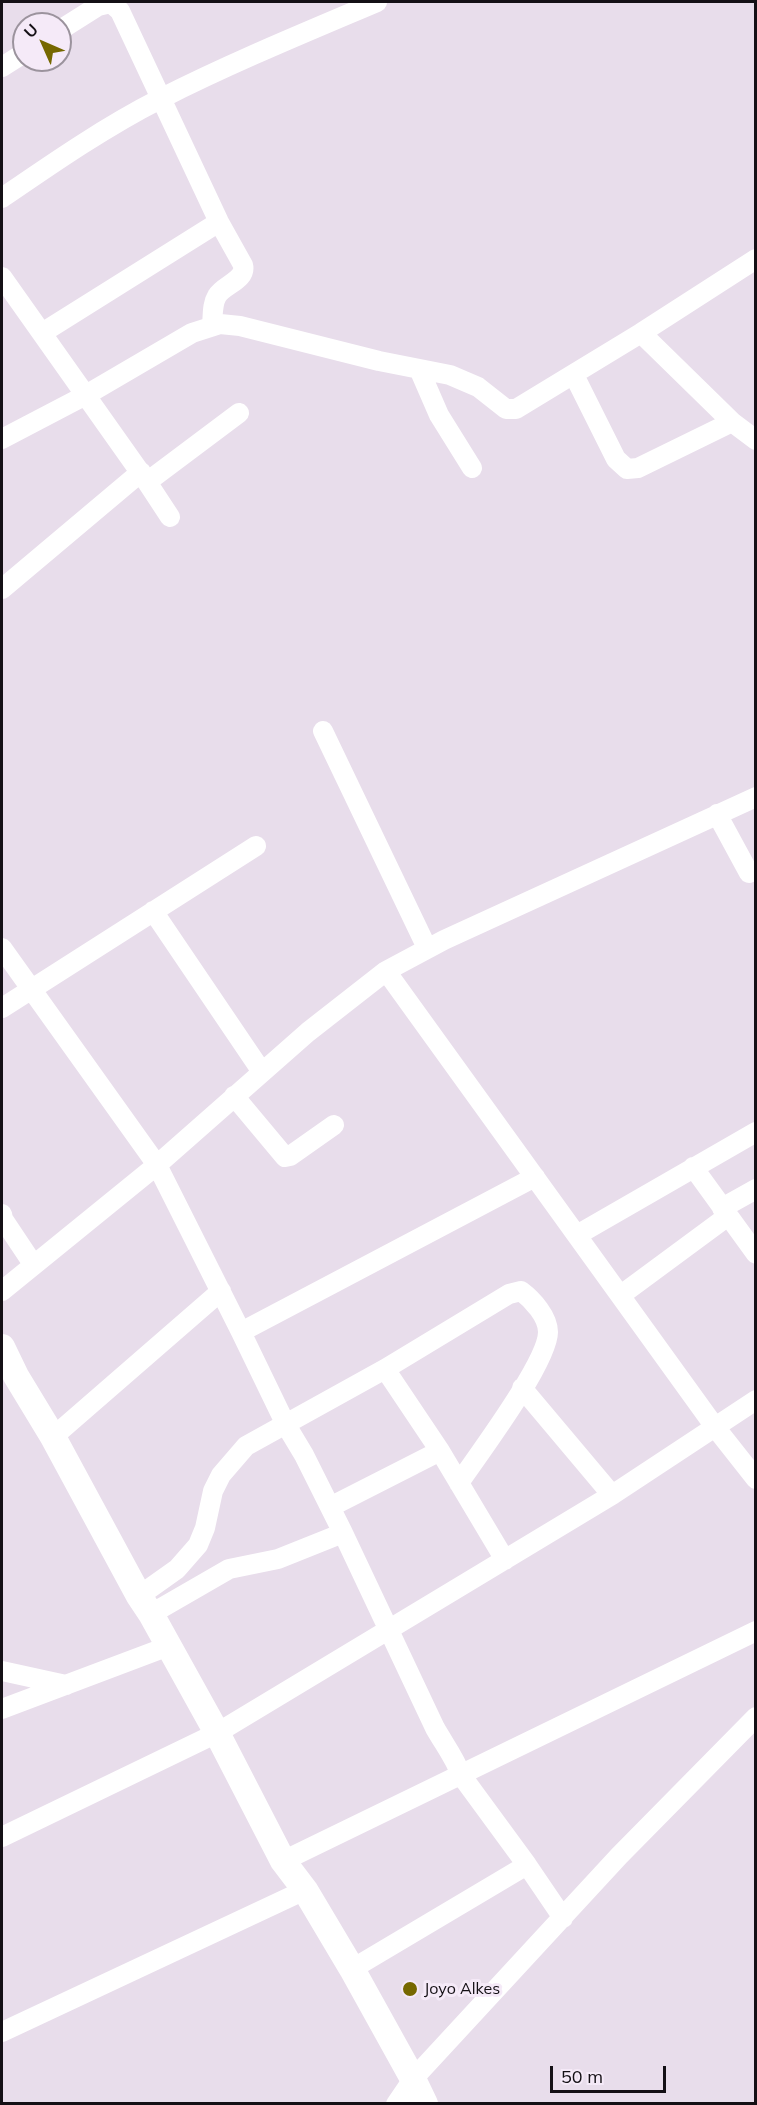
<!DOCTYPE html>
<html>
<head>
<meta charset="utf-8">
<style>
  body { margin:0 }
  #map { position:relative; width:757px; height:2105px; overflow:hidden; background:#e8ddeb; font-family:Mulish,sans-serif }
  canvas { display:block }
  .frame { position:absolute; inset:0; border:3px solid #141015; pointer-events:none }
  .north { position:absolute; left:12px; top:12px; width:60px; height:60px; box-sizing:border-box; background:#f5eaf8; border:2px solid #9b939d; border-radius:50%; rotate:315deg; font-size:16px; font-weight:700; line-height:24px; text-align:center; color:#141015 }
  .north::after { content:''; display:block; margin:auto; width:21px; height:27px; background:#766800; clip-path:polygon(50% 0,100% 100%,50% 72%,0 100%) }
  .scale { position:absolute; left:550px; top:2066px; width:116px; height:27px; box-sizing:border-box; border:3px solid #141015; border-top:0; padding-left:8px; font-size:18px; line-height:21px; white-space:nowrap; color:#141015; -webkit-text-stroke:4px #f5eaf8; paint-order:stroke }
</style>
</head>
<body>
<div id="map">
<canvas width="757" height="2105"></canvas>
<div class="frame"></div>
<div class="north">U</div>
<div class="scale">50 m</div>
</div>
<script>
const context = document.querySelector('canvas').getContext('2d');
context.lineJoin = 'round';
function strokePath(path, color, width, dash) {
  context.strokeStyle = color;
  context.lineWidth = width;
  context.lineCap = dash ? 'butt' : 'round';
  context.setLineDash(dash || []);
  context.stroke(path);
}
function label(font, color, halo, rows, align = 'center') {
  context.font = font + ' Mulish,sans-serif';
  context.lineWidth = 6;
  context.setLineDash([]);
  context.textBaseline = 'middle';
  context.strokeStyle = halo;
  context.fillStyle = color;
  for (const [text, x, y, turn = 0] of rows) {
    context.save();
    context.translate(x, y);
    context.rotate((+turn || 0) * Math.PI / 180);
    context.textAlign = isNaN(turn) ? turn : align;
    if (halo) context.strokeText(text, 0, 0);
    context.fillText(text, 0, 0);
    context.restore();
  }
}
strokePath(new Path2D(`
  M60,30l38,-24 13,-3 9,8 99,211 24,43c4,15 -20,20 -26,31 -5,8 -4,20 -5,29
  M2,67l22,-14
  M2,198c51,-35 103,-71 158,-99 71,-36 144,-66 217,-97
  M2,277l145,205
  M42,333l177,-111
  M641,333l91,89 24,18
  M419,369l20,46 33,53
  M574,375l42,84 11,10 11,-1 94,-46
  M2,439l84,-44 106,-62 28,-9 20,2 139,35 71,14 28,12 28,22h10l125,-76 115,-74
  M170,517l-23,-35 92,-69
  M2,589l139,-117
  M323,731l104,217
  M717,814l32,59
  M153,911l109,161
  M2,948l155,217 84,167 45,93 18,30 39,78 92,195c9,16 20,30 26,47l66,90 36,53
  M386,971l329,456 41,52
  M2,1008l254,-162
  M234,1096l51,61 5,-1 44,-31
  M693,1167l63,87
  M722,1208l34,-19
  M2,1214l1,5 30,45
  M577,1235l179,-103
  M2,1291l155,-126 151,-133 78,-61 58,-31 312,-143
  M621,1295l107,-79
  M241,1332l294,-155
  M385,1369l55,82
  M522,1388l90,107
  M53,1437l168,-146
  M330,1507l110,-56 65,109
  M139,1596l38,-27 21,-24 7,-17 8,-37 8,-16 25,-29 139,-77 124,-75 12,-3c12,9 27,26 27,41 0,30 -70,123 -89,151
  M151,1614l78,-45 49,-10 65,-26
  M2,1671l64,14
  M2,1709l167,-63
  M2,1837l215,-104 395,-238 144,-95
  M283,1861l473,-230
  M352,1969l175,-104
  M2,2032l303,-142
  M396,2104l17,-25 206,-223 137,-139`), '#fff', 20);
strokePath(new Path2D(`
  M2,1347l14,29 37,61 86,159 12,18 66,119 66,128 22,29 47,79 61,110 12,25`), '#fff', 26);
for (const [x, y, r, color] of [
  [410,1989,8,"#766800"]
]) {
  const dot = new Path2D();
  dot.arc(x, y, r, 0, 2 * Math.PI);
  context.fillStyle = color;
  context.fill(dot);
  strokePath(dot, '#f5eaf8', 2);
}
label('16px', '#141015', '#f5eaf8', [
  ["Joyo Alkes",424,1989]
], 'left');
</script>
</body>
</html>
